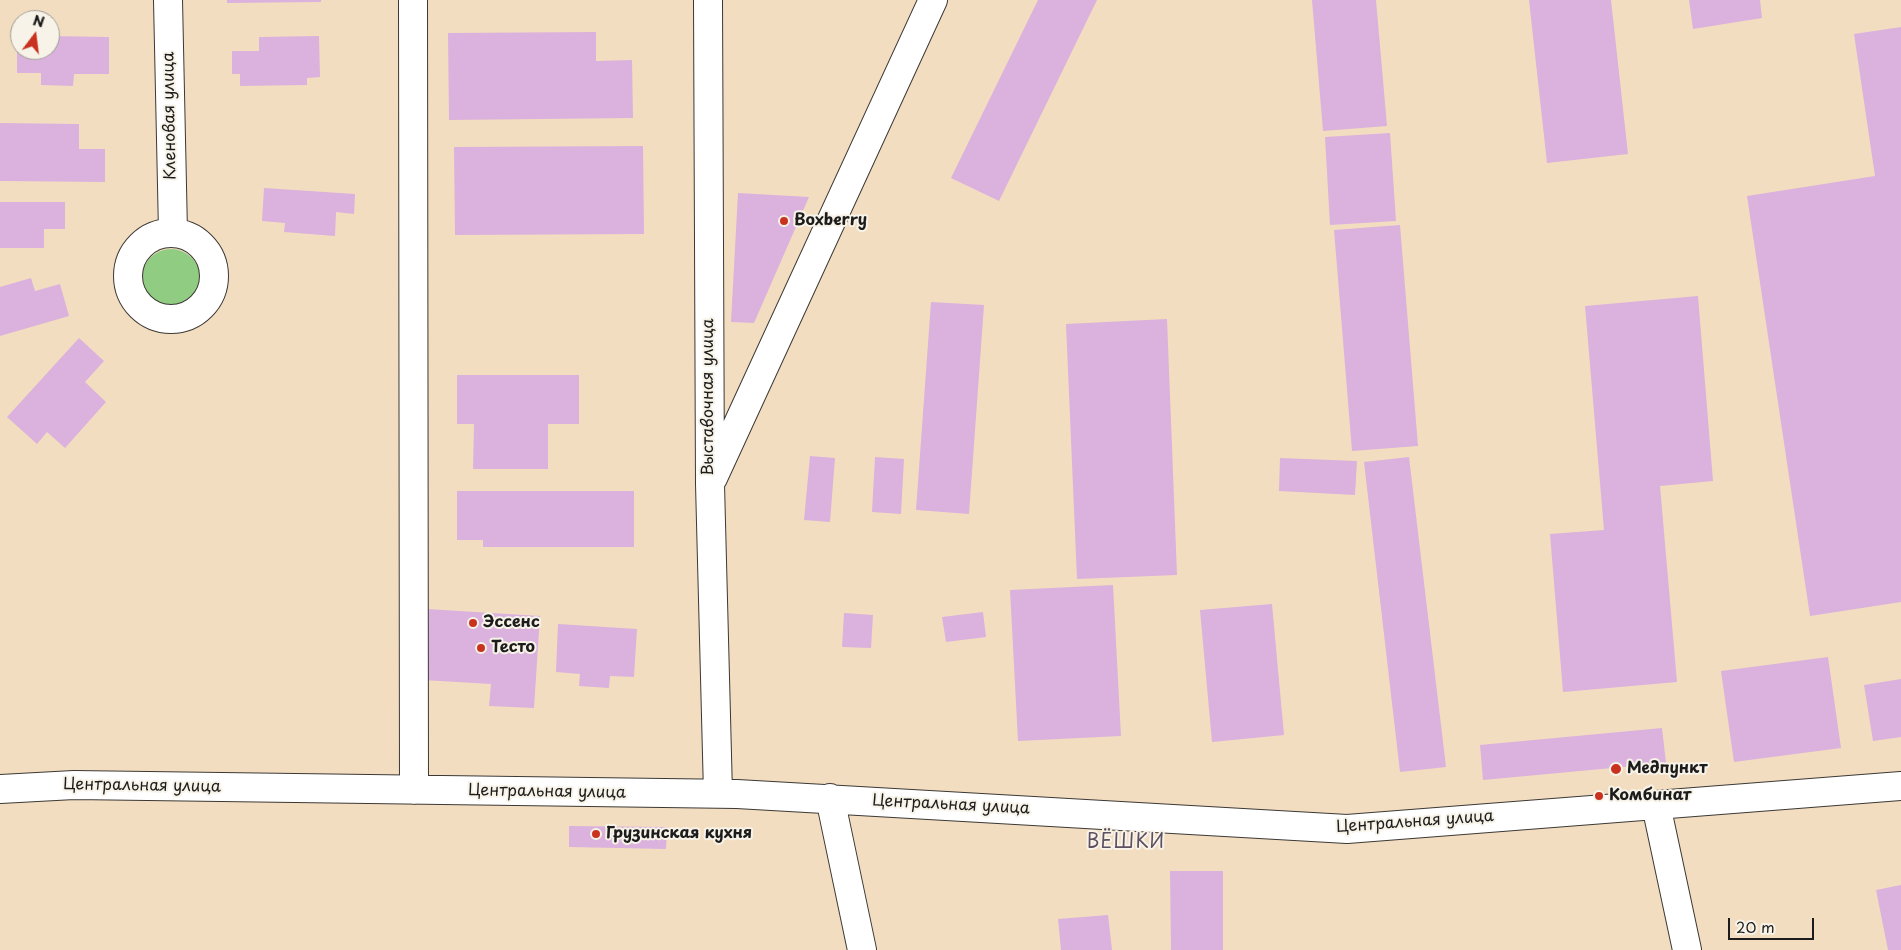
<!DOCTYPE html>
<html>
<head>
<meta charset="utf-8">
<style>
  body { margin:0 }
  #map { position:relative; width:1901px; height:950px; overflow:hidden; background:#f3ddc0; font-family:"Playpen Sans",sans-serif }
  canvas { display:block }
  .north { position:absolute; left:10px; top:10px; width:50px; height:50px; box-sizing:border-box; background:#f7f3e8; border:1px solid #9f9d96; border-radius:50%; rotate:15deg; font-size:14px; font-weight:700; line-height:20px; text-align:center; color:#1c1c1c }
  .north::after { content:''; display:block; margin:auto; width:18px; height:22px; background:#c8321e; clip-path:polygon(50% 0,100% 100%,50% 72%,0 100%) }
  .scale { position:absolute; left:1728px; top:918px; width:86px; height:22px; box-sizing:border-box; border:2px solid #1c1c1c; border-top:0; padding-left:6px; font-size:15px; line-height:18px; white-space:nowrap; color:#1c1c1c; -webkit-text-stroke:4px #f7f3e8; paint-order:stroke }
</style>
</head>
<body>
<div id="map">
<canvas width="1901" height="950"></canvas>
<div class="north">N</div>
<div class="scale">20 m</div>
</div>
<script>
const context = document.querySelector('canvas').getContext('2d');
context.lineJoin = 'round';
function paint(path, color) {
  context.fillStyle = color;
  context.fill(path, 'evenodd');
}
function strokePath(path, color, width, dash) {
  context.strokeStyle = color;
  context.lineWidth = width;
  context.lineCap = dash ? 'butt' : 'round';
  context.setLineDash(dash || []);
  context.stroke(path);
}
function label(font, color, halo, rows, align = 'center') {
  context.font = font + ' "Playpen Sans",sans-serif';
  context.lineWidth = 4;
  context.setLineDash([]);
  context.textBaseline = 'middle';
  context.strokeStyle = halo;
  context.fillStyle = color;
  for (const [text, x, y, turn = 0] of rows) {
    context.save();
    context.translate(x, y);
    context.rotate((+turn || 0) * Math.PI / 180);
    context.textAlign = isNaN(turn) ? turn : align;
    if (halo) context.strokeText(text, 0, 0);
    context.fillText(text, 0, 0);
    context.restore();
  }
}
paint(new Path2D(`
  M142 278a29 29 0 1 1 58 0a29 29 0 1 1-58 0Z`), '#90cd82');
paint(new Path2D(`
  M227,0h94v2l-94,1z
  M1038,0h59l-98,201 -48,-23z
  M1312,0h64l11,126 -64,5z
  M1529,0h82l17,154 -81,9z
  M1689,0h71l2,18 -69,11z
  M1901,27v575l-91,14 -63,-420 128,-20 -21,-142z
  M596,32v29l36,-1 1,58 -184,2 -1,-87z
  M17,36h3v14h30v-14l59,1v37h-35l-1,12 -32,-1v-12h-24z
  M319,36l1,41 -13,1v7l-67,1v-12h-8v-23h27v-14z
  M0,123l79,1v25h26v33l-105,-1z
  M1390,133l6,88 -66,4 -5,-88z
  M643,146l1,88 -189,1 -1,-88z
  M264,188l91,6 -1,20 -18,-2 -1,24 -51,-4 1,-9 -23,-2z
  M738,193l71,4 -55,126 -23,-1z
  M0,202h65v27h-21v19h-44z
  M1400,225l18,221 -66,5 -18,-221z
  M31,278l4,13 25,-7 9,32 -69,20v-49z
  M1698,296l15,185 -53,5 17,196 -114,10 -13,-158 54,-4 -19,-224z
  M931,302l53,3 -15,209 -53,-4z
  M1167,319l10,256 -100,4 -11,-255z
  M79,338l25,23 -19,21 21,20 -41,46 -18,-16 -10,12 -30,-27z
  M457,375h122v49h-31v45h-75l1,-45h-17z
  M810,456l25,2 -5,64 -26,-2z
  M875,457l29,2 -3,55 -29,-2z
  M1409,457l37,310 -46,5 -36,-310z
  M1280,458l77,3 -2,34 -76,-4z
  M457,491h177v56h-151v-7h-26z
  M1113,585l8,151 -103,5 -8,-151z
  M1272,604l12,131 -72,7 -12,-132z
  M427,609l113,7 -6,92 -45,-2 2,-22 -68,-4z
  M983,612l3,25 -40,5 -4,-25z
  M844,613l29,2 -2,33 -29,-1z
  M558,624l79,5 -3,48 -24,-1 -1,12 -30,-2 1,-12 -24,-2z
  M1828,657l13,91 -107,14 -13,-91z
  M1901,679v58l-28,4 -9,-56z
  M1662,728l4,35 -183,17 -3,-35z
  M569,826l98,1 -1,22 -97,-2z
  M1170,871h53v79h-52z
  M1901,885v65h-13l-12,-60z
  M1108,915l4,35h-51l-3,-31z`), '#dab2dd');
const minor = new Path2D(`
  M168,0l5,232
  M413,0l1,790
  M708,0l2,484 8,309
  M128 276a43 43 0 1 1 86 0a43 43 0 1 1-86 0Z
  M713,478l220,-478
  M0,789l74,-4 663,9 610,35 554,-43
  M830,798l32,152
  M1656,805l31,145`);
strokePath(minor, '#3c3935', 30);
strokePath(minor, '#fff', 28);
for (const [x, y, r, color] of [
  [784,221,5,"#c8321e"],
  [473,623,5,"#c8321e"],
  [481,648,5,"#c8321e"],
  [1616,769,6,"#c8321e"],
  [1599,796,5,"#c8321e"],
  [596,834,5,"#c8321e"]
]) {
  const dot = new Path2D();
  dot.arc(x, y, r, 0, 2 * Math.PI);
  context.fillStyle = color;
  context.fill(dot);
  strokePath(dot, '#f7f3e8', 2);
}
label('16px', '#1c1c1c', '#f7f3e8', [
  ["Кленовая улица",170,116,-91],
  ["Выставочная улица",709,397,-90],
  ["Центральная улица",142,786,1],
  ["Центральная улица",547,792,1],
  ["Центральная улица",951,805,3],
  ["Центральная улица",1415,822,-4]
]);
label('bold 16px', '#1c1c1c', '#f7f3e8', [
  ["Boxberry",794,221],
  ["Эссенс",483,623],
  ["Тесто",491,648],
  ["Медпункт",1627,769],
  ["Комбинат",1609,796],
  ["Грузинская кухня",606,834]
], 'left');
context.letterSpacing = '1px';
label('19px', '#5e5060', '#f7f3e8', [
  ["ВЁШКИ",1126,843]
]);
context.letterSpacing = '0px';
</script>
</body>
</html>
